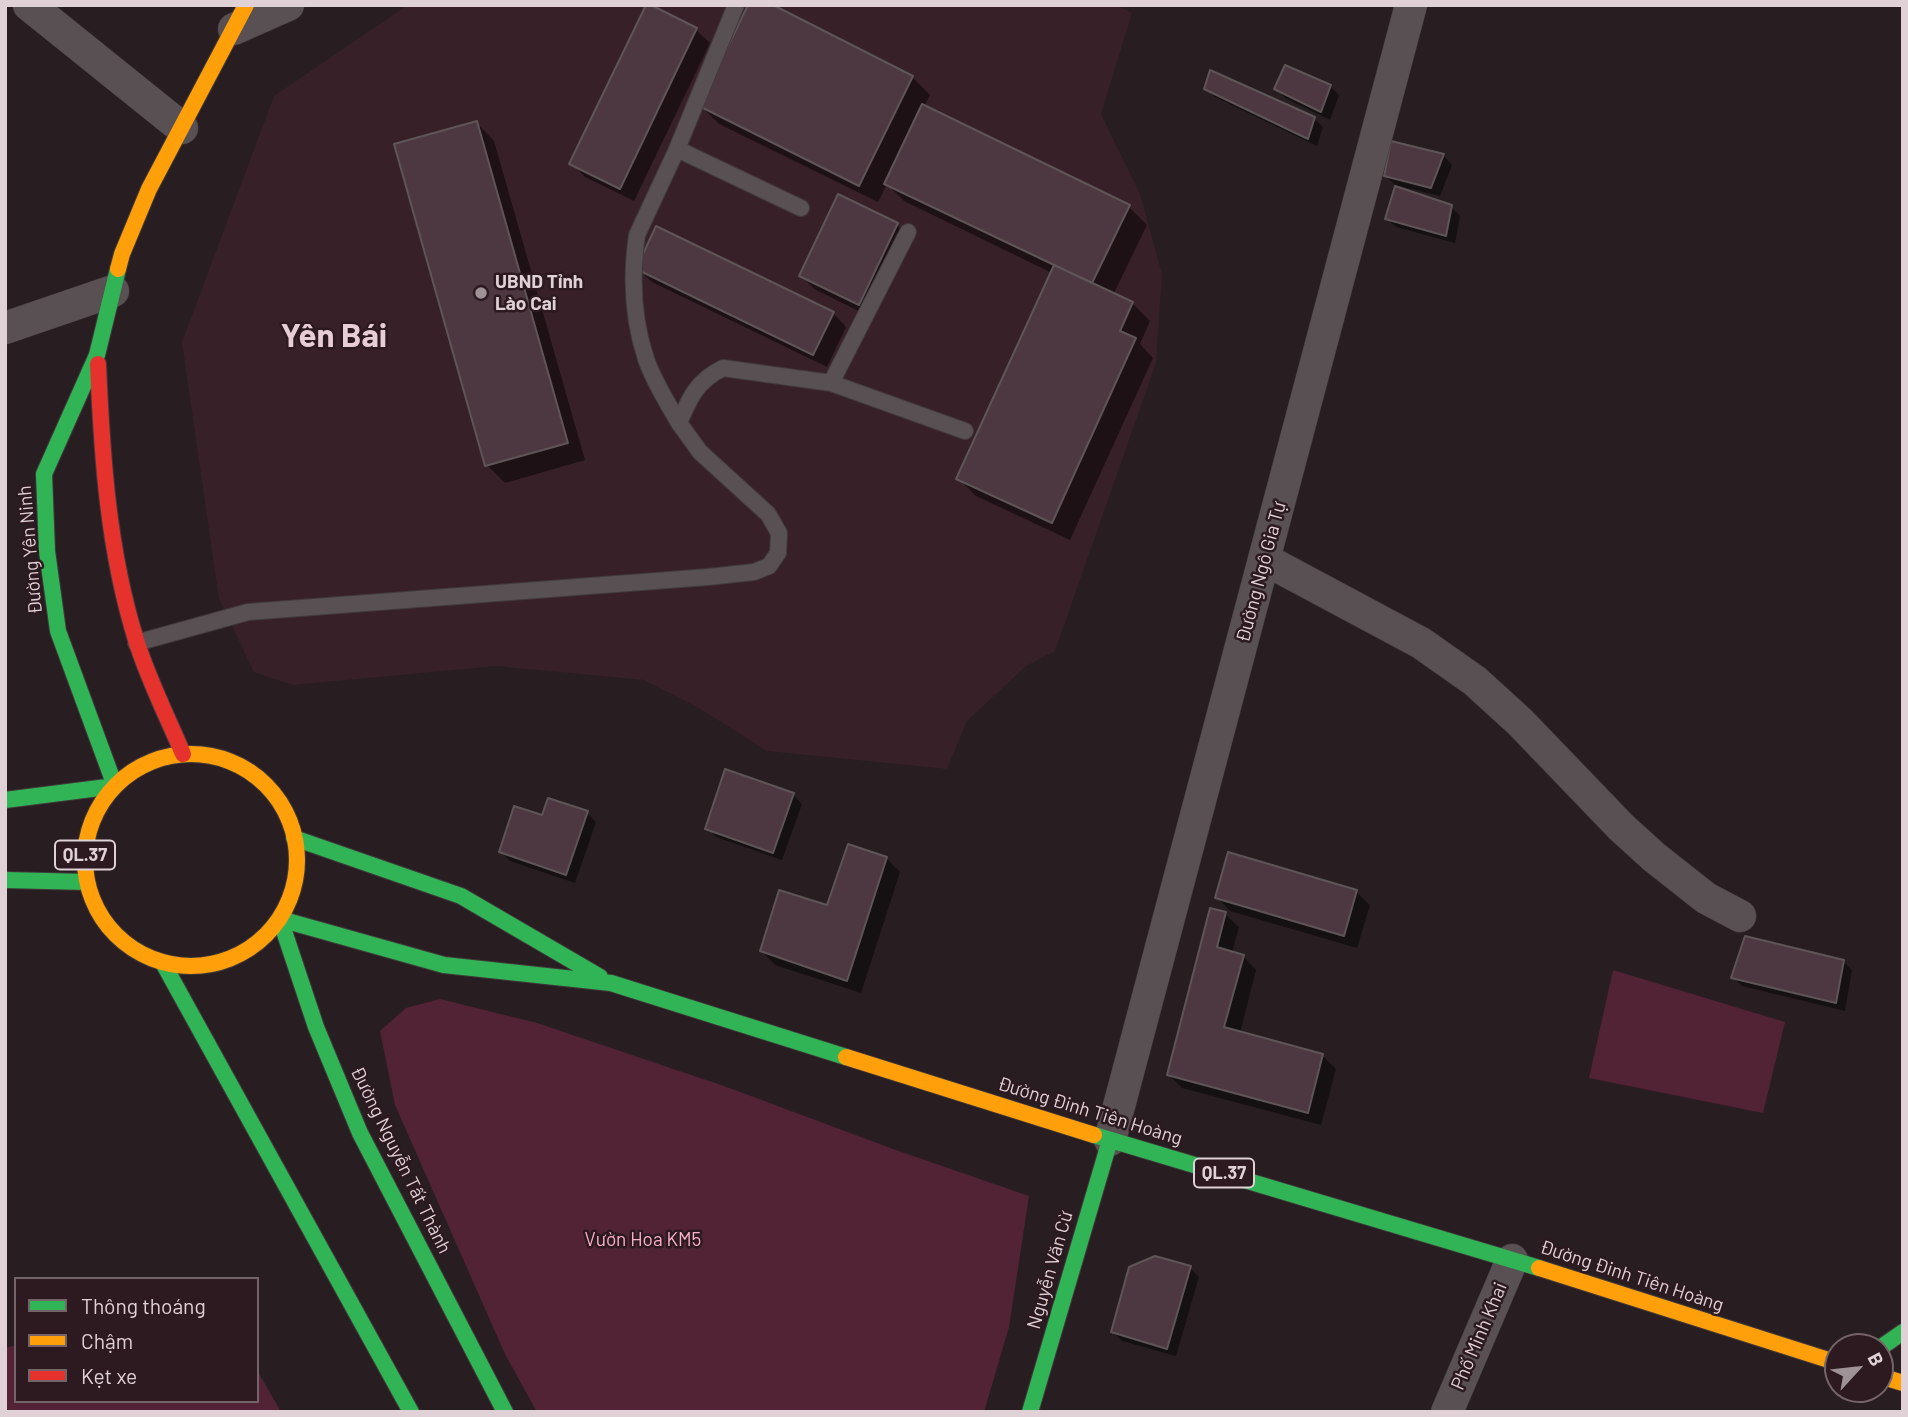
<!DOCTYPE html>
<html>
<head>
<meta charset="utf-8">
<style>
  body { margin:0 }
  #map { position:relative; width:1908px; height:1417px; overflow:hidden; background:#281e21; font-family:Barlow,sans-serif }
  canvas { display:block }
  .frame { position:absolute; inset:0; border:7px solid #dfd1d5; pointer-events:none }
  .legend { position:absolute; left:14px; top:1277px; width:245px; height:126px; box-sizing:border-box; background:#2c1a20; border:2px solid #746368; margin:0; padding:9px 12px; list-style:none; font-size:21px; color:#dfd1d5 }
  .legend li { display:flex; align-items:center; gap:14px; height:35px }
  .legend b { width:35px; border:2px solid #746368 }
  .north { position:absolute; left:1824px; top:1333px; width:70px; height:70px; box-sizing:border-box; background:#2c1a20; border:2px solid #746368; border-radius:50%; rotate:63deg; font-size:19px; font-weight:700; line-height:28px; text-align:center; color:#dfd1d5 }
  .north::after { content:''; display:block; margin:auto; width:24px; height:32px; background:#9f9296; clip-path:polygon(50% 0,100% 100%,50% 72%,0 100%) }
</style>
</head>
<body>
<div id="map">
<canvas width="1908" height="1417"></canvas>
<div class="frame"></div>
<ul class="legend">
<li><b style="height:9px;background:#30b455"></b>Thông thoáng</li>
<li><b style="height:9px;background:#ff9f0a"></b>Chậm</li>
<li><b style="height:9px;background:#e5322d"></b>Kẹt xe</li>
</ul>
<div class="north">B</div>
</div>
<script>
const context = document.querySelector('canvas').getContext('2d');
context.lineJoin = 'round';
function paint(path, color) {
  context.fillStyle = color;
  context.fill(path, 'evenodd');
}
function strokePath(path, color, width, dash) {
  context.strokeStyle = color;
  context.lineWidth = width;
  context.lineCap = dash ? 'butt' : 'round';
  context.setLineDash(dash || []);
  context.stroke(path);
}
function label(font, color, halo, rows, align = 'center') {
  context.font = font + ' Barlow,sans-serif';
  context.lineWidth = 5;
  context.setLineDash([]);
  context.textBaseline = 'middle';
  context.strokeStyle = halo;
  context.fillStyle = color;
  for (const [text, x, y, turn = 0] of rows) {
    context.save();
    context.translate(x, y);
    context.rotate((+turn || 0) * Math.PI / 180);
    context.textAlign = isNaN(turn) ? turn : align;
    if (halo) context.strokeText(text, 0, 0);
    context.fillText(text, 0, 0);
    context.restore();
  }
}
paint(new Path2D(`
  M408,5h708l16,8 -31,101 39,80 22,80 -6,89 -101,288 -29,15 -59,55 -20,48 -180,-18 -68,-43 -55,-28 -148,-14 -203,19 -39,-13 -35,-73 -37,-257 92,-246z`), '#372028');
paint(new Path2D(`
  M1613,970l172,52 -22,91 -174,-35z
  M440,999l97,24 187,63 169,63 136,47 -20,131 -25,85h-447l-32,-58 -110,-249 -15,-74 26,-23z
  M16,1345v56h241v-31l24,42h-276v-64z`), '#522235');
paint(new Path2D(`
  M647,5l49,25 14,13 -76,158 -49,-24 -14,-14z
  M912,77l18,18 -6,12 205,100 18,18 -34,70 19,8 18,18 -10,23 13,14 -83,182 -94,-44 -18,-18 94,-205 -148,-72 -17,-17 -9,18 -159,-78 -18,-18z
  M1330,86l9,9 -9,25 -45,-22 -8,-9z
  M1206,88l107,30 10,9 -6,19 -102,-49z
  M476,122l18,19 91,319 -80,23 -18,-18z
  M1393,143l51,13 8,9 -12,31 -45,-11 -9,-9z
  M839,196l58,29 14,14 -38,79 -59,-29 -13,-14z
  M1451,207l9,9 -5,27 -59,-16 -9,-8z
  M638,269l195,44 13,14 -19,40 -175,-85z
  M793,795l9,9 -20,56 -66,-23 -9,-9z
  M587,813l9,9 -21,61 -65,-22 -9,-9z
  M886,858l14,14 -39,121 -86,-28 -13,-14 66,-43z
  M1356,892l14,13 -13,43 -127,-37 -13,-14z
  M1225,914l14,13 -7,26 11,3 13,14 -16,63 82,22 14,14 -15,56 -139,-37 -13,-13z
  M1843,961l9,9 -7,41 -103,-25 -9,-9z
  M1190,1268l9,9 -23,79 -54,-15 -9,-9z`), '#0007');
const building = new Path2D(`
  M646,5h5l46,23 -77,161 -51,-25z
  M748,5h25l140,71 -54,110 -160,-80z
  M1285,65l46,20 -10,27 -47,-23z
  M1210,70l105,47 -7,22 -104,-50z
  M922,104l208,101 -38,78 -208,-99z
  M477,121l91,322 -83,23 -91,-322z
  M1391,141l53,13 -13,34 -47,-12z
  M1395,186l57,19 -6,31 -61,-17z
  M838,194l60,29 -39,82 -60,-29z
  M656,226l178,86 -21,43 -177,-86z
  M1054,265l79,37 -13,29 16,7 -84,185 -96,-44z
  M725,769l69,24 -21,60 -68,-24z
  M548,798l40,13 -22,64 -67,-23 15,-46 28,9z
  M848,844l39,13 -40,124 -87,-30 19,-61 48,15z
  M1228,852l129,38 -13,46 -129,-38z
  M1210,908l16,4 -9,35 27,8 -20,72 99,27 -15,59 -141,-38z
  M1745,936l99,24 -8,43 -105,-25z
  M1155,1256l36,10 -24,83 -56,-17 18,-65z`);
paint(building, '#4d3841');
strokePath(building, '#5e5557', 2);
const lane = new Path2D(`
  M677,149l124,59
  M831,383l77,-151
  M679,423c-12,-21 -25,-41 -33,-64 -13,-39 -15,-83 -9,-124l40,-86 59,-144
  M136,643l112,-31 460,-35 46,-5 15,-6 9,-13 1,-20 -11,-19 -68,-62 -21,-29c11,-26 18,-42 44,-55l108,15 134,48`);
const street = new Path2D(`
  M29,5l153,123
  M234,29l54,-24
  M5,328l108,-37
  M1264,559l157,84 54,38 45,41 101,105 33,30 52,41 34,18
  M1110,1140l301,-1135
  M1447,1412l65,-152`);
const fast = new Path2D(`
  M5,800l110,-14 -57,-155 -11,-80 -3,-77 53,-119 21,-86
  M294,838l167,58 139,81
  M5,880l82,2
  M280,919l164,46 167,18 235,74
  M280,919l36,108 44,106 145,279
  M163,963l248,449
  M1094,1135l445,133
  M1880,1348l23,-16
  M1030,1412l80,-272`);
const slow = new Path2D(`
  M118,269l4,-15 27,-65 97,-184
  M85 860a106 106 0 1 1 212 0a106 106 0 1 1-212 0Z
  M846,1057l248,78
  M1539,1268l299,95
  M1880,1376l23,7`);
const jam = new Path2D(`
  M98,364c4,93 10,186 38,276 12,39 31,76 47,114`);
strokePath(lane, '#41393b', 18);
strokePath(street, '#41393b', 33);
strokePath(fast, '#41393b', 18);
strokePath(slow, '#41393b', 18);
strokePath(jam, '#41393b', 18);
strokePath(lane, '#585053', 16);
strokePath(street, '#585053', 32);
strokePath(fast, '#30b455', 16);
strokePath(slow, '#ff9f0a', 16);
strokePath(jam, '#e5322d', 16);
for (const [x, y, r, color] of [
  [481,293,7,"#9f9296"]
]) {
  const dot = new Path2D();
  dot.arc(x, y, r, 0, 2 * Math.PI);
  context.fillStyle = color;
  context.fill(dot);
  strokePath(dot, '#2c1a20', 2.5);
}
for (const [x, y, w] of [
  [85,855,60],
  [1224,1173,60]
]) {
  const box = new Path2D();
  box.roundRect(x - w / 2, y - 14.5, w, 29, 5);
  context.fillStyle = '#2c1a20';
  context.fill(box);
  strokePath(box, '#dfd1d5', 2);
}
label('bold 18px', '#dfd1d5', null, [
  ["QL.37",85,855],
  ["QL.37",1224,1173]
]);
label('bold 19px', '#dfd1d5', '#2c1a20', [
  ["UBND Tỉnh",495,282],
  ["Lào Cai",495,304]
], 'left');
label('19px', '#dfd1d5', '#2c1a20', [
  ["Đường Yên Ninh",30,550,-95],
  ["Đường Ngô Gia Tự",1261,572,-75],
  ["Đường Đinh Tiên Hoàng",1090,1111,17],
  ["Đường Nguyễn Tất Thành",401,1160,64],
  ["Nguyễn Văn Cừ",1050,1270,-74],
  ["Đường Đinh Tiên Hoàng",1632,1276,18],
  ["Phố Minh Khai",1479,1336,-67]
]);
label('19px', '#fcafc8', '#2c1a20', [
  ["Vườn Hoa KM5",643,1240]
]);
label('bold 33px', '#e7cdd5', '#2c1a20', [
  ["Yên Bái",334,336]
]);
</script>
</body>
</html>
